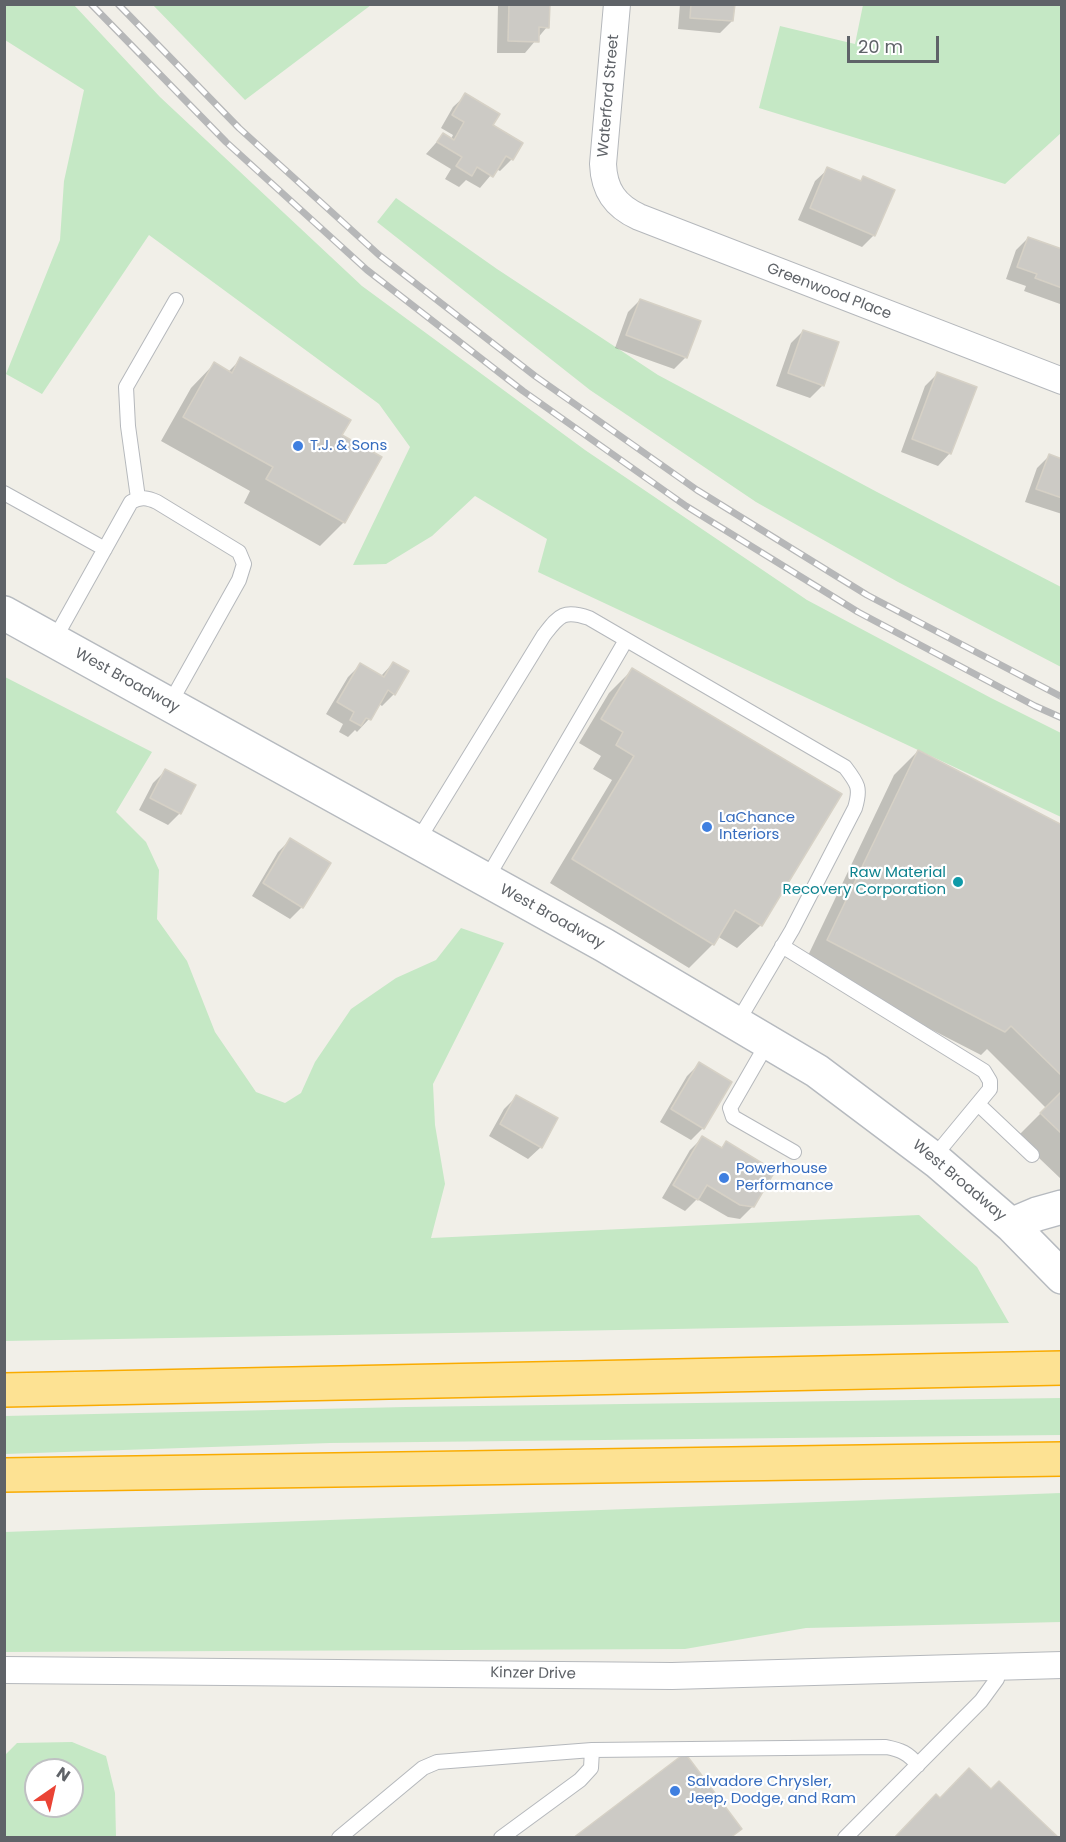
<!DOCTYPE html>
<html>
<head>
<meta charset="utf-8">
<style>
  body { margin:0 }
  #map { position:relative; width:1066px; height:1842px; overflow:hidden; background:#f1efe8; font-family:Poppins,sans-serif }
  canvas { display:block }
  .frame { position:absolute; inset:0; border:6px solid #5f6368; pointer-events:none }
  .north { position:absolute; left:24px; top:1758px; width:60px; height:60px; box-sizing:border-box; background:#fff; border:2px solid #bfc1c3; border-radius:50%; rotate:34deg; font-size:16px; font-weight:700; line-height:24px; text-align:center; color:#5f6368 }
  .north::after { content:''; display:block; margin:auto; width:21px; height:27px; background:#ea4335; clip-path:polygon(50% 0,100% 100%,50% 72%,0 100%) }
  .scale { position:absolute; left:847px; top:36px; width:92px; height:27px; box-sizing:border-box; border:3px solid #5f6368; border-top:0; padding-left:8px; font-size:18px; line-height:21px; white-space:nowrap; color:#5f6368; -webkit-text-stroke:4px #fff; paint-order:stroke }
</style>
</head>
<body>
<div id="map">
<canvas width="1066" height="1842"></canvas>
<div class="frame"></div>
<div class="north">N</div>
<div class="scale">20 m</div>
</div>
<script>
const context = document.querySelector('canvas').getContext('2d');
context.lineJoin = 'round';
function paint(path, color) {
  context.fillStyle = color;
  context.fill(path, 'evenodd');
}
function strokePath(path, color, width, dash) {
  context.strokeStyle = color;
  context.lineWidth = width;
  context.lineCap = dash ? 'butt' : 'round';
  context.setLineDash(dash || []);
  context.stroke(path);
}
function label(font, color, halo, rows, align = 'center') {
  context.font = font + ' Poppins,sans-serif';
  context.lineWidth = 4.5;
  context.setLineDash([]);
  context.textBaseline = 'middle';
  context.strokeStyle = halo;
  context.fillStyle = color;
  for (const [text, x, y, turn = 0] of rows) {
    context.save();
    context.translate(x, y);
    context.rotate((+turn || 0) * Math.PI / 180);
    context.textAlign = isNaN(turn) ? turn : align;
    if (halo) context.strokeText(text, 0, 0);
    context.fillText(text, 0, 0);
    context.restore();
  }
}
paint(new Path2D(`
  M4,5h70l86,92 202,189 223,164 222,150 184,98 70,35v84l-523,-245 9,-33 -72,-43 -43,40 -46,28 -33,1 57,-118 -31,-43 -230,-169 -107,159 -36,-20 54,-134 4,-59 20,-91 -79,-50z
  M153,5h218l-126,95z
  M863,5h198v128l-56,51 -246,-76 21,-82 75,18z
  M396,198l101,71 161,106 219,117 184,95v80l-163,-85 -142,-80 -166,-112 -213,-168z
  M5,677l147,75 -36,60 30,30 13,28 -2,49 30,42 28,71 41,60 29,11 16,-10 14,-31 36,-53 45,-31 40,-18 25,-32 43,15 -71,141 2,41 10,59 -14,54 488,-23 58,52 32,56 -1004,18z
  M1061,1398v37l-731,8 -325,11v-38l401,-9z
  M1061,1493v129l-255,6 -121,21 -680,3v-120z
  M72,1742l34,14 9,37 1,44h-111v-82l12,-12zM36,1770h36v36h-36z`), '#c5e8c5');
paint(new Path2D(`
  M498,4h50l-1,23 -22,26h-28z
  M680,4h53l-1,17 -12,12 -42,-4z
  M466,95l25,31 21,33 -12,12 -4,-2 -16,19 -14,-8 -7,7 -14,-8 6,-10 -25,-15 17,-19 8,4 2,-4 -12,-7 12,-21z
  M828,169l31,13 5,-4 10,57 -12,12 -64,-27 17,-39z
  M1028,238l34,12 -2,54 -36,-13 2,-5 -20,-7 10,-29z
  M640,300l46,57 -12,12 -59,-21 13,-36z
  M803,331l20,54 -13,13 -34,-12 15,-43z
  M241,359l99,76 40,23 -36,64 -24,24 -76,-43 6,-12 -89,-50 30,-53 23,-24 14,8z
  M937,374l13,79 -12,13 -37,-14 24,-66z
  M1049,456l13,4v54l-37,-12 12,-34z
  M393,663l1,31 -12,12 -3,-2 -10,15 -12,13 -2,-2 -7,7 -9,-5 4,-8 -17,-10 22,-37 12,-12 21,11z
  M632,670l129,255 -24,23 -20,-12 -4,8 -24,24 -139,-85 62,-103 -19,-11 8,-13 -22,-13 30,-50z
  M918,751l144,75v354l-45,-43 29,-29 -59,-59 -6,6 -177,-91 90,-189z
  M165,771l15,42 -12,12 -29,-15 14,-27z
  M290,840l12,67 -12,12 -38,-23 26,-44z
  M699,1064l4,64 -12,12 -31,-18 27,-46z
  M516,1097l25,50 -13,12 -39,-23 15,-27z
  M702,1138l18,11 6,-6 27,63 -13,13 -12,-2 -31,-18 -12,12 -23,-13 28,-48z`), '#0003');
const building = new Path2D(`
  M509,4h41l-1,24 -10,-1v15l-31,-1z
  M691,4h44l-2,17 -43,-3z
  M465,93l35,21 -7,11 30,18 -10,17 -7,-4 -13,21 -16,-10 -5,9 -16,-10 6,-9 -25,-15 6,-9 11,7 10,-18 -12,-7z
  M827,167l34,14 2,-5 32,14 -20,46 -65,-28z
  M1028,237l34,12v39l-27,-10 2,-4 -20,-7z
  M640,299l61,22 -14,37 -61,-23z
  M803,330l36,12 -15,44 -36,-13z
  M240,357l111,63 -9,15 40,22 -37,66 -79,-44 7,-12 -90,-50 31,-55 18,11z
  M937,372l40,15 -26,67 -39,-15z
  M1049,454l13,5v39l-26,-9z
  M393,662l16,9 -14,24 -7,-5 -17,30 -5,-2 -5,8 -11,-6 4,-8 -17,-10 23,-39 24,14z
  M632,668l210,126 -80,132 -27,-16 -21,35 -142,-86 62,-103 -18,-11 7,-13 -22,-13z
  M918,750l144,75v251l-51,-50 -6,6 -178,-92z
  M165,769l31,16 -15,29 -31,-16z
  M290,838l41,25 -28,45 -40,-25z
  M699,1062l33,20 -28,47 -33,-20z
  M1062,1091v43l-22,-21z
  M516,1095l42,23 -16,30 -42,-24z
  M702,1136l20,12 4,-7 49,30 -21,36 -14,-2 -33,-20 -9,15 -25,-15z
  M685,1753l57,76 -12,9h-157z
  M969,1768l22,21 8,-8 60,57h-165l42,-44 4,4z`);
paint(building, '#cccac5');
strokePath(building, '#d6d1c6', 1.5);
const lane = new Path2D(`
  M4,493l101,56
  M138,498l-10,-72 -2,-39 50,-87
  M54,640l77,-138c10,-6 17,-4 26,0l82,50 5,12 -5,16 -70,125
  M417,842l127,-207c15,-19 19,-26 45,-17l256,149c13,17 16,21 10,41l-63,122 -55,93
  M486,880l140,-240
  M782,946l202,125 6,10v8l-57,69
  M768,1042l-38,66 3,9 61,35
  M978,1104l54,51
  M339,1838l84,-70 14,-6 155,-12 294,-3c15,3 22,6 32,18
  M501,1838l79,-58 11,-12 1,-18
  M845,1838l136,-137 16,-22 2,-13`);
const street = new Path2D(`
  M617,4l-14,160c1,26 12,42 36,53l423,164
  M4,1670l668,6 390,-11`);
const secondary = new Path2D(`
  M4,613l600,332 213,126 121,91 73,63 51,52
  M1011,1225l26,-11 25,-7`);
const highway = new Path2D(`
  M4,1390l1058,-22
  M4,1475l1058,-16`);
strokePath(lane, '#b5b8bc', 16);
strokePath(street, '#b5b8bc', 28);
strokePath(secondary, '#b6babf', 36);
strokePath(highway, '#f9ab00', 36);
strokePath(lane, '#fff', 14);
strokePath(street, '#fff', 26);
strokePath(secondary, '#fff', 33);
strokePath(highway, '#fde293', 33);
const rail = new Path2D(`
  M91,4l135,138 141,128 156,121 163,115 172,106 177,94 27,12
  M118,4l121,124 140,127 156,121 162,114 170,105 195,102`);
strokePath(rail, '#b6b7b8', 7);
strokePath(rail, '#fff', 4.5, [14]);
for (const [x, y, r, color] of [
  [298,446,6,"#3f7fe0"],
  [707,827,6,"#3f7fe0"],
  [958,882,6,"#0f9aa8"],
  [724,1178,6,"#3f7fe0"],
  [675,1791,6,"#3f7fe0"]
]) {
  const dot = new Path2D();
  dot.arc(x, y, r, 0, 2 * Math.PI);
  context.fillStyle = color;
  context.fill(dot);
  strokePath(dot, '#fff', 2);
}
label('15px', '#5f6368', '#fff', [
  ["Waterford Street",609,96,-85],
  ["Greenwood Place",829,292,21],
  ["West Broadway",127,681,29],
  ["West Broadway",552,917,29],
  ["West Broadway",959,1181,40],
  ["Kinzer Drive",533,1674,1]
]);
label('15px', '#366cbe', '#fff', [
  ["T.J. & Sons",310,446],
  ["LaChance",719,818],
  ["Interiors",719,835],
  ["Powerhouse",736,1169],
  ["Performance",736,1186],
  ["Salvadore Chrysler,",687,1782],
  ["Jeep, Dodge, and Ram",687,1799]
], 'left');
label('15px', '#0d838f', '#fff', [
  ["Raw Material",946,873],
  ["Recovery Corporation",946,890]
], 'right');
</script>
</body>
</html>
